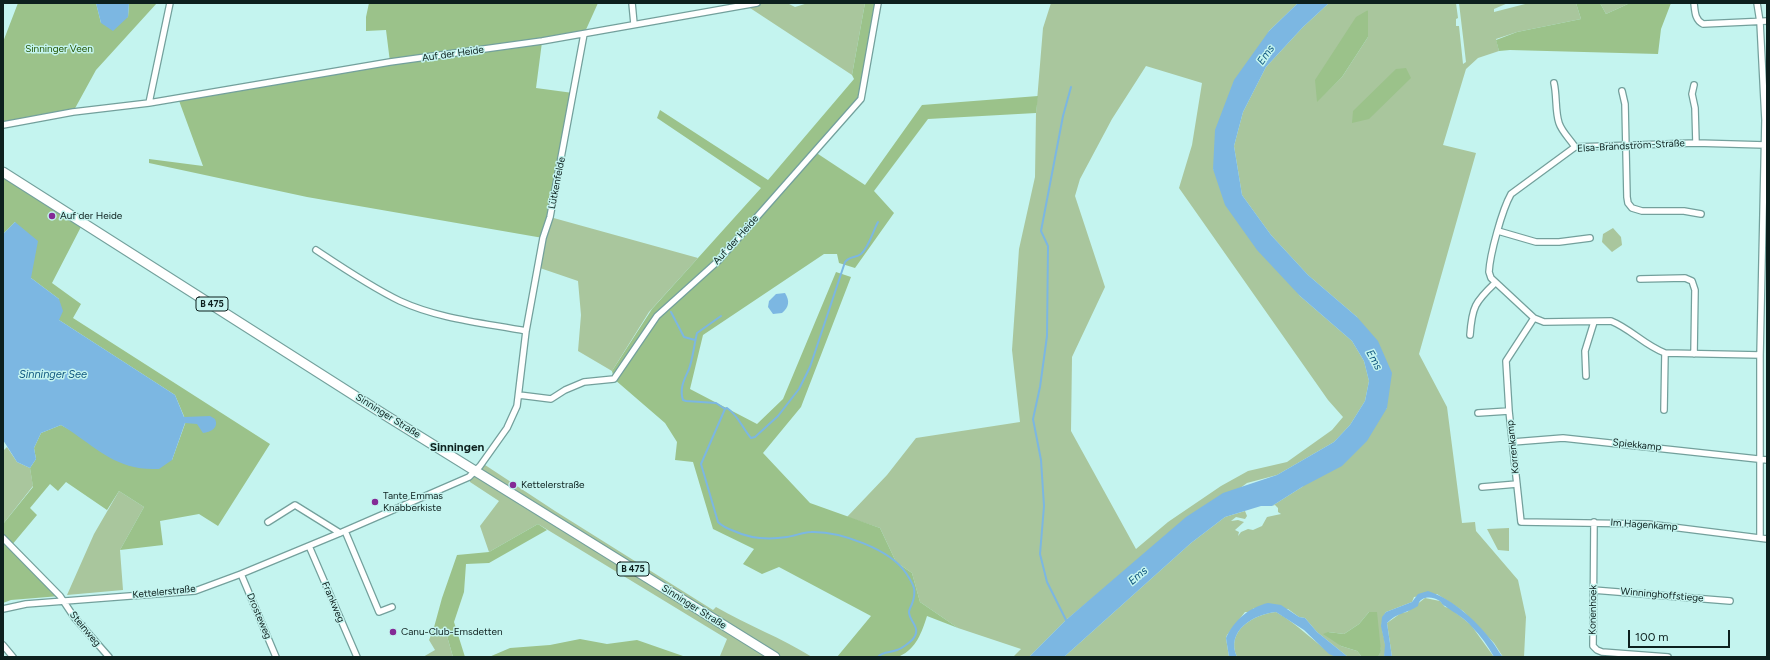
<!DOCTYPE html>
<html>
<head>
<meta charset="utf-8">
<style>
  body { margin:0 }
  #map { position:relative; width:1770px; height:660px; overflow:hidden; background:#c4f4ef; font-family:Figtree,sans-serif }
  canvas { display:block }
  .frame { position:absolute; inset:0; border:4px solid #0d201e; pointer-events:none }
  .scale { position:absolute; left:1628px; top:630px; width:102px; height:18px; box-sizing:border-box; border:2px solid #0d201e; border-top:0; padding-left:5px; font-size:12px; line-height:14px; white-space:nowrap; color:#0d201e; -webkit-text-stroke:3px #c4f4ef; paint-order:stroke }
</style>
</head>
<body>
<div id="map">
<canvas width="1770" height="660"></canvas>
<div class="frame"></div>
<div class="scale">100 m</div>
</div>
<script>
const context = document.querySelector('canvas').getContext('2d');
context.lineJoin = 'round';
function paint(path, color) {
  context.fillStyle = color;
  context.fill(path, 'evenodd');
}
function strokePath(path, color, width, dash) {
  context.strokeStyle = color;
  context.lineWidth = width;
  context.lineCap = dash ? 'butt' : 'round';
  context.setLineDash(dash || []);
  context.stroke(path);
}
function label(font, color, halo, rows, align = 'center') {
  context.font = font + ' Figtree,sans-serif';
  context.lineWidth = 3;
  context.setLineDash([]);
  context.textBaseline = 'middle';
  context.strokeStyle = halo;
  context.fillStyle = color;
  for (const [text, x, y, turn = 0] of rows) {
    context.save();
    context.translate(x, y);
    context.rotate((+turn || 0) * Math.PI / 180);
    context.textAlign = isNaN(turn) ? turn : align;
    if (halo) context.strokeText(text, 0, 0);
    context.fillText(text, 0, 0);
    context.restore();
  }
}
paint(new Path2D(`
  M757,3h30l8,4 13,-4h57l-13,72 -105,-69z
  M1051,3h247l-29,28 -56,138 87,127 52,45 12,20 5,20 -4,20 -15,24 -16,17 -57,33 -30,8 -134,98 -47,39 -37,37h-16l8,-8 -63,-21 -38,-26 -8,-29 -16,-11 -16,-34 -33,-11 40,-42 29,-37 104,-16 -8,-72 7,-101 16,-72 1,-64 7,-85zM1146,66l56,17 -10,62 -13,43 149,212 15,17 -11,13 -45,32 -39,9 -27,15 -53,36 -32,27 -65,-118 1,-74 33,-70 -30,-91 5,-17 32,-60z
  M1329,3h127l2,15 -2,1v7h3l4,38 3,-2 -7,-59h49l-14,6v3l35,-9h47l5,16 -64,13 -21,7 3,12 -21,7 -12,11 -23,76 33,8 -57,201 28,53 15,116 13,-1 1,9 42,49 8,37 -2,40h-21l-9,-14 -31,-32 -26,-17 -23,3 -2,5 -26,10c-11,15 4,29 -2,45h-6l3,-7 -12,-38 -10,12 -15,10 -16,-2 13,14 16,5 5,6h-14l-31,-25 -12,-14 -6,-1 -11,-8 -34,-1 -4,4h-5l-18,23 -1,3 3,19h-165l127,-114 34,-26 20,-6 2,5 -2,3 -9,-2 -5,4 7,-1 6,2 -9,8 4,2 -1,4 3,-4 7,-3 5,1 9,-4 5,-9 14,-3 -3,-2v-4l-3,-3 -3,1 30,-19 85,-79 -30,-91 -49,-42 -37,-40 -29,-40 -8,-49 9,-34 23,-45 37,-40zM1368,10v27l-26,40 -25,24z
  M1600,3h30l-24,11z
  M550,217l148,41 -49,54 -37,59 -34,-20 3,-36 -3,-34 -41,-14z
  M1613,228l8,9 1,8 -10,7 -10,-10 1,-8z
  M7,447l10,15 13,6 3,18 -30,38v-73z
  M482,463l73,48 158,99 3,-3c31,18 66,31 96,50h-89l-3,-1 7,-17 -189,-115 -49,28 -9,-26 19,-25 -29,-19 -1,-5z
  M119,491l25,16 -24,43 3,40 -56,5 27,-61z
  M1509,528v23l-11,-1 -11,-21z
  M1425,598l15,3 5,6 5,1 21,17 23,32h-102l-5,-34 14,-10 6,-1z
  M1276,612c23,13 39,31 60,45h-99c-12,-26 17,-43 39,-45z
  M433,631l14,5 6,21h-30l12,-7 -6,-10z`), '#a9c69d');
paint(new Path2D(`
  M18,3h78l5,20 27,-6 1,-14h28l-61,67 -23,42 -70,13v-83z
  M369,3h229l-14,31 -42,8 -6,46 37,5 -10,54 -20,91 -236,-41 -158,-34v-4l54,7 -25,-68 212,-36 -4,-32 -20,1v-14z
  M865,3h13l-17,96 -46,53 50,33 57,-80 116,-9 -2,17 -108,6 -54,72 20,22 -39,55 -16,-5 -2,-9h-13l-121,81 -13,54 67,35 26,-25 53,-127 15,5 -50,130 -38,46 47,50 70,25 16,34 16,11 8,29 38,26 -31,-12c-5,16 -11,33 -27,40 -7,3 -52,1 -63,1l34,-41 -92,-49 -17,7 -19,-10 11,-15 -41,-20 -20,-67 -18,-2 2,-18 -12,-19 -51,-44 -2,-8 40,-62 109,-121 -104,-70 3,-8 108,70 86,-101 -2,-4z
  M1576,3h24l6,11 24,-11h41l-10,26 -3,25 -148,-4 -11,1 -3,-11 21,-8 64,-13z
  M1368,10v27l-26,40 -25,25 -2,-22 41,-63z
  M1406,68l5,10 -42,41 -17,4 1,-12 43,-42z
  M3,172l80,51 -31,60 29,21 -8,14 197,126 -52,82 -19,-12 -39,7 3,24 -43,5 24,-43 -25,-16 -12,19 -41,-28 -8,9 -8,-7 -20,24 7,7 -26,31 49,50 -49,4 -8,3v-79l30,-37 -3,-19 6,-9 -2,-11 7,-15 20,-8 20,11 91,24 14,-39 -11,-26 -116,-75v-21l-28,-21 -16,-56 -12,12z
  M538,524l9,6 -58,33 -23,1 -2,28 -10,30 11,35h-12l-6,-21 -14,-5 9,-33 15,-43 32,-3z
  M1369,612h8l4,39 -3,6h-16l-5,-6 -16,-5 -18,-12 5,-2 16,2 15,-10z
  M580,639l27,5 30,-4 46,16h37l3,1h-234l21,-9 40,-3z`), '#9bc28a');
paint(new Path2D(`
  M96,3h33l-1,14 -15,14 -12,-8z
  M1298,3h31l-26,24 -37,40 -23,45 -9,34 8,49 29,40 37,40 49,42 21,24 14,32 -5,35 -20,33 -25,25 -40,21 -30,19h-11l-36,11 -34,26 -127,114h-35l37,-37 120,-103 37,-24 54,-18 57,-33 16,-17 15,-24 4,-20 -5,-20 -12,-20 -52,-45 -43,-46 -32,-45 -12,-36 2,-39 19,-50 35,-49z
  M15,222l23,19 -7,37 28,21 4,12 -4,9 116,75 9,22 26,-1 5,3c4,9 -4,13 -12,14l-6,-9 -12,-1 -13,37 -13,9c-8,0 -17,0 -25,-2 -28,-6 -49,-28 -73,-42l-20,8 -7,15 2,11 -6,9 -13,-6 -14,-22v-206z
  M785,293c5,8 4,14 -3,20l-9,1 -5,-7 1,-6 7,-7z
  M1428,591c25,8 51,32 66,53 3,4 5,9 9,13h-9c-6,-11 -13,-21 -22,-30 -7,-9 -18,-14 -27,-21 -3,-1 -4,-5 -7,-6 -6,-4 -19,-4 -20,6 -10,7 -22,7 -31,17l5,34h-8l1,-12 -4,-19 1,-9 4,-5 26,-10 6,-8z
  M1268,603l13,2 18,12 6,1 12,14 31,25h-12l-7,-3 -25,-24 -28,-18c-22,2 -51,19 -39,45h-8l-3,-19c8,-18 24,-31 42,-35z`), '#7cb7e2');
strokePath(new Path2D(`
  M671,312l13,25 11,3
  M721,316l-24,17c-3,12 -4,25 -8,36 -4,9 -10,19 -6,31l3,1 30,2 9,6
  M1066,620l-19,-38 -7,-28 4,-48 -3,-46 -8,-41 7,-32 7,-51 1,-90 -7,-15 22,-115 8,-29
  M878,657c5,-6 12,-4 19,-7 4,-1 12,-7 15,-10 11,-12 -3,-18 -3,-28 0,-2 2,-6 3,-8 5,-14 2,-19 -6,-31 -16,-24 -67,-42 -95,-41 -8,0 -16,4 -24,5 -19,3 -36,2 -53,-6 -6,-2 -11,-4 -16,-9l-17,-58 24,-55 2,-1c12,8 15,20 24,30l4,-1 23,-21 21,-27 11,-22 35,-105c4,-6 11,-4 16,-8 8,-7 12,-23 17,-32`), '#7cb7e2', 2);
const street = new Path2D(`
  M170,3l-21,100 241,-41 152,-21 215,-38
  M632,3l2,21
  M1694,3c1,9 1,17 9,21l64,-3
  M1757,3l3,19 5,98 -5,235v183
  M1554,83c3,13 1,28 5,40 3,9 11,16 16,24
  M1694,85l-2,9 3,14 1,35
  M1622,91l3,13 2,93 1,6 4,5 10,3h42l17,3
  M3,125l70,-13 76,-9
  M1498,231l38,11h23l31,-4
  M316,250c27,18 55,37 84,51 39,18 84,22 126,30
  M1640,279l45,-1 7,3 3,9 -1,64
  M1534,318l-28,43 3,50 12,111 127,2 119,15
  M1470,335c2,-28 5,-33 25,-52
  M1760,355l-95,-2c-21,-8 -34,-24 -54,-32l-67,1 -10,-4 -43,-40 -2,-6c1,-18 13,-62 22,-78l64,-47 121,-4 69,2
  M1586,376l-1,-25 9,-29
  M519,395l32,4 14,-9 19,-8 30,-3 43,-63 61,-55 143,-162 17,-96
  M1664,410l1,-57
  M1478,413l31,-2
  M1513,442l50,-4 204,22
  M1482,487l35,-3
  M268,522l27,-17 45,28
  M1594,522l-1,124 4,4 5,2 66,5
  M345,531l34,81 13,-5
  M3,538l57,58 14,21 35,40
  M309,546l48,111
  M241,574l35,83
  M1593,590l137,11
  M3,609l23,-5 169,-13 46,-17 99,-41 129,-56 11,-11 27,-38 10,-22 9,-75 17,-93 7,-21 34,-183
  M3,645l10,12`);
const primary = new Path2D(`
  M3,172l382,243 390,242`);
strokePath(street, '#73a09c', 8);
strokePath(primary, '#73a09c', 11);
strokePath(street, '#fff', 5.5);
strokePath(primary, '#fff', 9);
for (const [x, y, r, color] of [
  [52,216,4,"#842a96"],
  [513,485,4,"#842a96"],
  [375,502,4,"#842a96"],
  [393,632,4,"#842a96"]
]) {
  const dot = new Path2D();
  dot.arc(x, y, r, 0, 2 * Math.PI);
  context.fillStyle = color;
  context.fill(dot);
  strokePath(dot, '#c4f4ef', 1.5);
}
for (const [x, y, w] of [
  [212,304,32],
  [633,569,32]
]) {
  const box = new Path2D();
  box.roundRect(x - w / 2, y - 7, w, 14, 3);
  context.fillStyle = '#c4f4ef';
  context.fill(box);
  strokePath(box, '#0d201e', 1);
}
label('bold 9px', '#0d201e', null, [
  ["B 475",212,304],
  ["B 475",633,569]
]);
label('10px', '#265604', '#c4f4ef', [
  ["Sinninger Veen",59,49]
]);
label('10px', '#0d201e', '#c4f4ef', [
  ["Auf der Heide",453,54,-8],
  ["Elsa-Brändström-Straße",1631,146,-3],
  ["Lütkenfelde",557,183,-79],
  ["Auf der Heide",736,240,-48],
  ["Sinninger Straße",388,416,32],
  ["Spiekkamp",1637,445,6],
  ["Korrenkamp",1513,447,-96],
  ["Im Hagenkamp",1644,525,4],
  ["Kettelerstraße",164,592,-6],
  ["Winninghoffstiege",1662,595,5],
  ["Frankweg",333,602,67],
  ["Sinninger Straße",694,607,32],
  ["Konenhoek",1593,610,-89],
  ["Drosteweg",259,616,67],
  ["Steinweg",85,629,50]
]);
label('10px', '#0d201e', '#c4f4ef', [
  ["Auf der Heide",60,216],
  ["Kettelerstraße",521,485],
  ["Tante Emmas",383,496],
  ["Knabberkiste",383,508],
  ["Canu-Club-Emsdetten",401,632]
], 'left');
label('italic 11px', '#0f567f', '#c4f4ef', [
  ["Ems",1266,55,-55],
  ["Ems",1374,360,61],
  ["Sinninger See",53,375],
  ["Ems",1138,576,-41]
]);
label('bold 12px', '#0d201e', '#c4f4ef', [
  ["Sinningen",457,447]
]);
</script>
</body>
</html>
